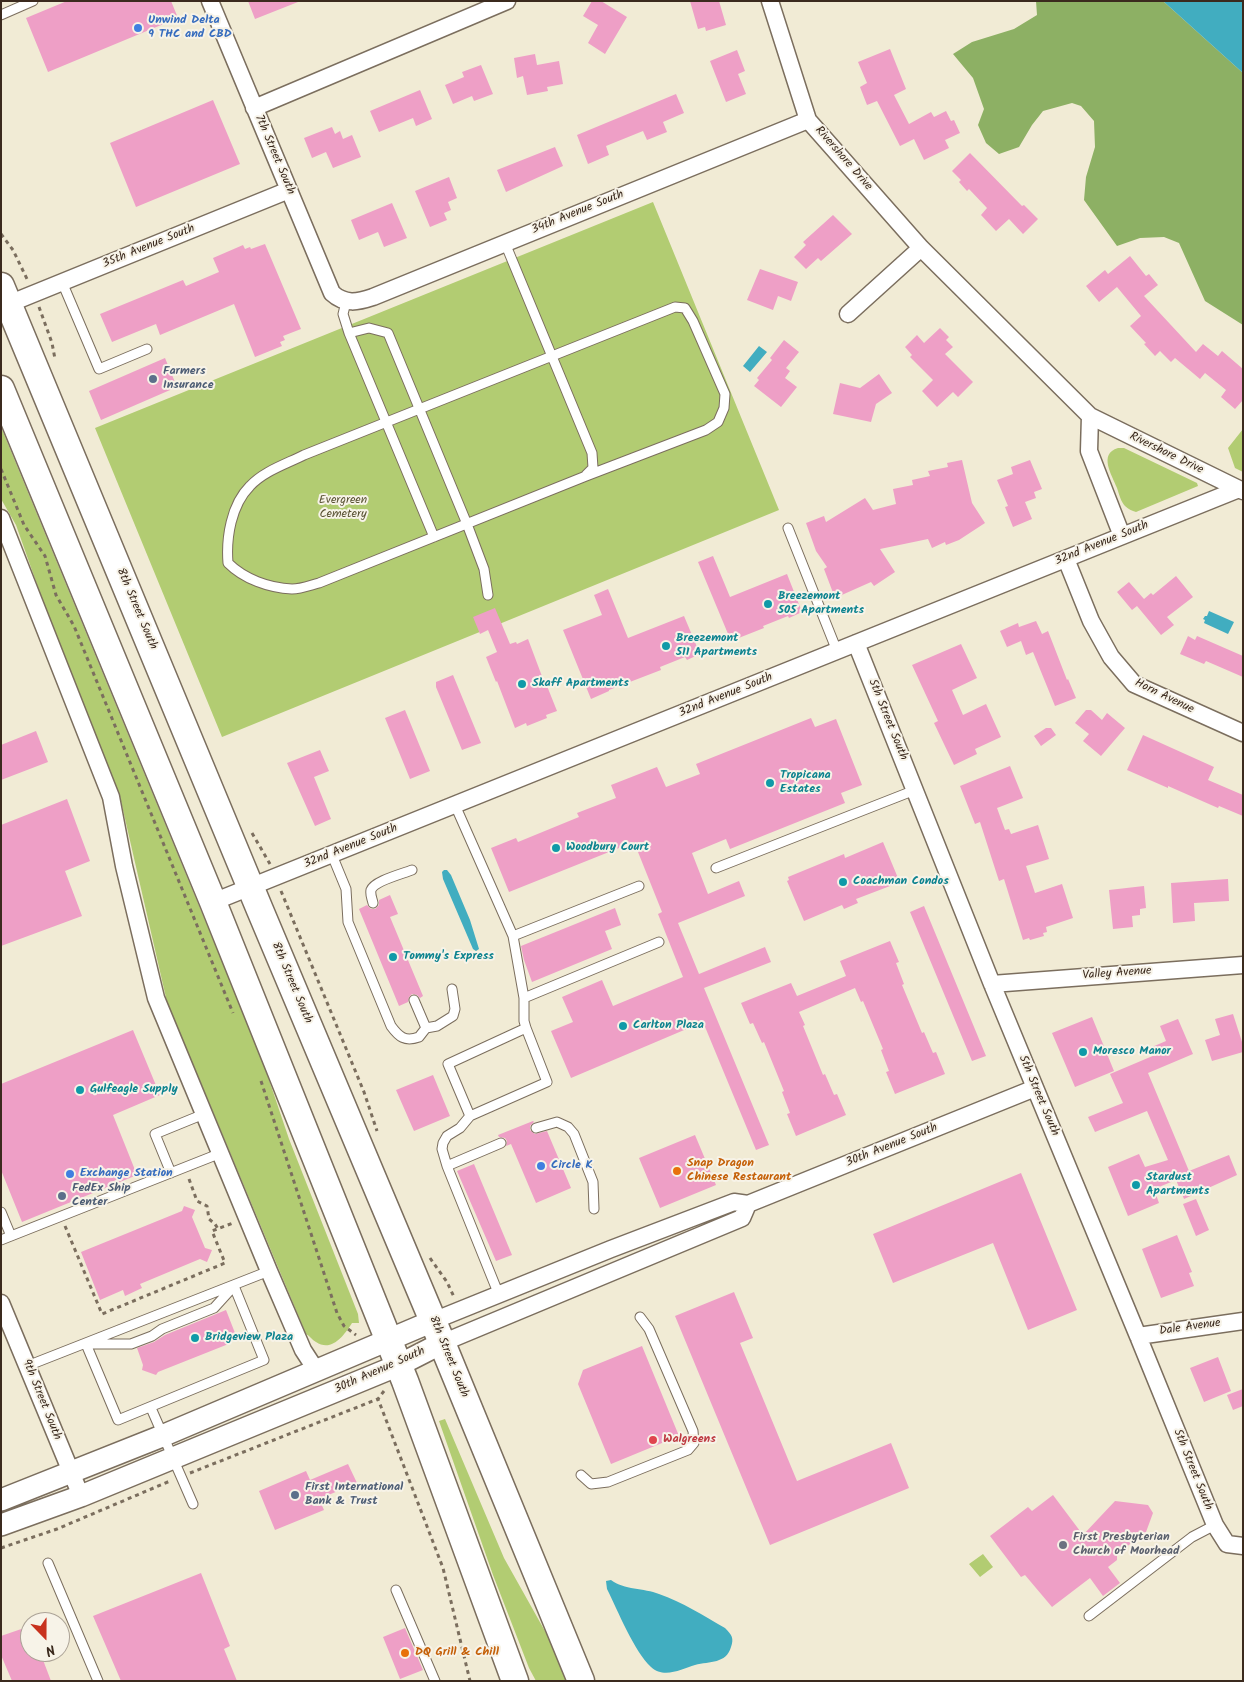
<!DOCTYPE html>
<html>
<head>
<meta charset="utf-8">
<style>
  body { margin:0 }
  #map { position:relative; width:1244px; height:1682px; overflow:hidden; background:#f1ebd5; font-family:Kalam,sans-serif }
  canvas { display:block }
  .frame { position:absolute; inset:0; border:2px solid #3b2a1e; pointer-events:none }
  .north { position:absolute; left:20px; top:1612px; width:50px; height:50px; box-sizing:border-box; background:#f7f3e8; border:1px solid #aca397; border-radius:50%; rotate:158deg; font-size:14px; font-weight:700; line-height:20px; text-align:center; color:#3b2a1e }
  .north::after { content:''; display:block; margin:auto; width:18px; height:22px; background:#c8321e; clip-path:polygon(50% 0,100% 100%,50% 72%,0 100%) }
</style>
</head>
<body>
<div id="map">
<canvas width="1244" height="1682"></canvas>
<div class="frame"></div>
<div class="north">N</div>
</div>
<script>
const context = document.querySelector('canvas').getContext('2d');
context.lineJoin = 'round';
function paint(path, color) {
  context.fillStyle = color;
  context.fill(path, 'evenodd');
}
function strokePath(path, color, width, dash) {
  context.strokeStyle = color;
  context.lineWidth = width;
  context.lineCap = dash ? 'butt' : 'round';
  context.setLineDash(dash || []);
  context.stroke(path);
}
function label(font, color, halo, rows, align = 'center') {
  context.font = font + ' Kalam,sans-serif';
  context.lineWidth = 4;
  context.setLineDash([]);
  context.textBaseline = 'middle';
  context.strokeStyle = halo;
  context.fillStyle = color;
  for (const [text, x, y, turn = 0] of rows) {
    context.save();
    context.translate(x, y);
    context.rotate((+turn || 0) * Math.PI / 180);
    context.textAlign = isNaN(turn) ? turn : align;
    if (halo) context.strokeText(text, 0, 0);
    context.fillText(text, 0, 0);
    context.restore();
  }
}
paint(new Path2D(`
  M653,202l126,308 -557,227 -127,-309z
  M1,427l237,573 27,68 24,71 69,175 1,9h-7c-7,11 -20,30 -36,19 -4,-2 -6,-6 -10,-8l-139,-332 -47,-205 -62,-153 -42,-119 -15,-26z
  M1243,429v43l-8,-4 -7,-20z
  M1118,448h6l73,35 1,3 -62,26c-4,-1 -8,-3 -11,-6 -4,-4 -6,-12 -8,-18 -5,-13 -19,-34 1,-40z
  M445,1419l59,139 60,107 6,16h-34l-7,-13 -36,-93 -54,-154z
  M983,1554l10,13 -13,10 -11,-13z`), '#b2cc72');
paint(new Path2D(`
  M1036,1h127l80,72v252l-38,-24 -26,-58 -15,-6 -24,1 -23,8 -33,-46 2,-23 9,-30 -1,-26 -13,-15 -9,-3 -29,8 -11,14 -13,22 -20,7 -13,-11 -8,-18 6,-16 -11,-31 -20,-24 19,-12 42,-13 23,-14z`), '#8db064');
paint(new Path2D(`
  M1163,1h80v72z
  M759,346l8,6 -17,20 -7,-6z
  M1209,611l25,11 -6,12 -24,-11 1,-3 -2,-1 2,-3h2z
  M444,870h3l4,5 19,45 9,29 -3,2 -3,-2 -30,-70 -1,-7z
  M611,1580c13,10 33,8 48,14 23,8 45,22 66,34 7,7 9,10 6,19 -5,17 -21,14 -36,18 -13,4 -31,14 -44,2 -17,-16 -33,-56 -44,-78l-1,-8z`), '#41adc0');
paint(new Path2D(`
  M67,1h104l7,17 -130,54 -22,-54z
  M248,1h50v1l-43,17z
  M592,1h9l26,16 -22,37 -17,-11 10,-18 -15,-9z
  M690,1h29l7,24 -20,6 -1,-4 -7,2z
  M890,49l16,40 -12,6 15,29 22,-12 3,5 12,-6 5,10 3,-1 6,13 -15,7 4,8 -25,12 -10,-21 -14,7 -23,-45 -10,4 -7,-18 7,-4 -9,-21z
  M737,50l8,21 -7,3 8,20 -20,8 -16,-41z
  M535,54l2,11 22,-4 4,23 -16,3 1,4 -21,4 -4,-19 -6,2 -3,-20z
  M481,65l12,29 -19,7 -2,-5 -19,8 -8,-19 19,-8 -2,-5z
  M420,90l12,29 -16,7 -3,-8 -34,14 -9,-21z
  M676,94l8,19 -21,9 4,10 -20,8 -4,-9 -37,15 3,9 -21,9 -11,-29z
  M213,100l27,64 -104,43 -26,-64z
  M332,127l3,7 5,-3 3,8 9,-4 9,22 -28,11 -7,-16 -14,6 -8,-20z
  M555,147l8,19 -57,26 -9,-22z
  M970,153l52,53 2,-1 14,14 -15,15 -14,-15 -13,12 -15,-16 6,-7 -18,-19 -2,2 -8,-9 2,-2 -9,-9z
  M449,177l8,21 -9,4 3,8 -7,3 3,7 -17,7 -15,-36z
  M392,203l15,35 -23,9 -6,-15 -19,8 -8,-20z
  M833,215l19,19 -31,27 -3,-3 -12,11 -12,-12 12,-12 -3,-3z
  M265,244l36,85 -18,7 2,4 -5,2 2,4 -27,11 -21,-53 -74,31 -4,-11 -44,18 -12,-28 83,-34 3,6 33,-14 -6,-14 30,-13 2,4 5,-2 1,2z
  M1130,256l16,20 3,-2 9,11 -14,11 52,56 7,-8 15,12 4,-5 21,18v31l-8,9 -14,-12 5,-7 -21,-17 -5,6 -25,-21 -4,4 -11,-11 -5,5 -11,-12 2,-1 -16,-17 11,-10 -24,-29 -18,15 -13,-16 19,-16 3,4z
  M760,269l38,13 -7,19 -13,-5 -5,14 -26,-10z
  M940,328l9,9 -3,3 7,7 -8,7 28,28 -15,15 -5,-5 -16,15 -15,-16 11,-11 -23,-23 2,-2 -7,-8 12,-12 7,8z
  M784,340l15,12 -13,16 4,3 -5,7 12,9 -16,20 -27,-21 5,-6 -2,-2 15,-18 -2,-2z
  M165,358l12,29 -76,33 -12,-29z
  M879,374l13,19 -16,11 -5,18 -38,-8 7,-31 20,5z
  M962,460l10,43 13,20 -26,17 -13,5 -1,-3 -13,6 -4,-9 -48,10 15,23 -21,14 -3,-4 -36,16 -11,-29 3,-2 -11,-16 -10,-28 18,-7 2,6 39,-24 8,12 23,-6 -3,-15 20,-4 -1,-5 18,-4 -2,-5 20,-4 -1,-4z
  M1030,460l12,29 -8,3 2,6 -11,4 7,17 -19,8 -8,-20 3,-1 -11,-26 16,-6 -2,-7z
  M713,556l17,41 57,-23 15,38 -13,6 -1,-2 -25,10 1,2 -33,13 -33,-79z
  M1176,576l17,21 -26,20 7,8 -13,10 -24,-29 -5,4 -15,-18 12,-10 15,17 7,-6 2,2z
  M608,589l20,49 56,-22 16,38 -13,6 -2,-3 -25,10 1,3 -52,20v1l-18,8 -28,-69 39,-15 -8,-20z
  M495,608l15,36 6,-2 1,2 11,-5 18,48 1,-1 10,25 -11,4 1,3 -20,8 -1,-3 -11,5 -18,-47 -1,1 -10,-25 11,-5 -9,-22 -8,4 -7,-17z
  M1036,621l6,13 6,-3 19,49 1,-1 8,19 -21,8 -22,-54 -7,3 -5,-14 -14,6 -7,-16 18,-8 1,4z
  M1188,636l7,4 2,-4 46,20v21l-37,-16 -2,3 -24,-10z
  M961,644l16,34 -25,12 11,25 23,-11 15,33 -26,12 2,5 -23,11 -20,-42 4,-2 -26,-56z
  M453,675l28,68 -19,7 -26,-63v-5z
  M405,710l25,61 -20,8 -25,-61z
  M1086,710h5l11,10 5,-7 18,15 -24,28 -18,-15 6,-7 -14,-11z
  M811,718l4,9 21,-8 26,66 -21,8 4,10 -115,46 -4,-10 -34,14 16,41 31,-13 6,15 -67,27 21,51 66,-27 6,15 -67,26 65,157 -13,5 -53,-128 -132,56 -20,-47 22,-9 -11,-25 40,-17 11,26 70,-29 -25,-63 4,-2 -28,-70 -125,50 -18,-44 25,-10 2,4 61,-25 -2,-4 39,-15 -5,-13 46,-18 9,20 34,-13 -4,-10z
  M1046,728h5l5,7 -15,11 -7,-10z
  M36,731l12,31 -47,18v-35z
  M1143,735l71,32 -6,13 35,15v21l-24,-10 -1,2 -50,-22v2l-41,-18z
  M320,750l9,21 -15,6 17,42 -16,7 -28,-63z
  M1010,766l13,32 -26,10 8,22 4,-1 2,5 27,-9 11,34 -23,7 9,27 27,-9 11,34 -27,9 1,5 -4,1 1,3 -14,4 -1,-2 -6,2 -19,-61 -5,2 -19,-59 -5,2 -15,-38z
  M67,799l23,62 -25,10 17,45 -81,30v-121z
  M883,842l15,36v5l-42,16 2,4 -14,6 -2,-4 -38,16 -17,-40 2,-1 -1,-3 56,-23 1,4z
  M1228,879l1,22 -35,2 1,18 -22,2 -2,-40z
  M1144,886l2,22 -6,1v6l-8,1 1,11 -20,2 -4,-39z
  M390,895l8,19 -8,3 33,79 -3,2 -3,-3 -5,-1 -3,3 -1,5 -9,4 -40,-97 8,-4 4,4h4l4,-4v-5z
  M924,906l62,150 -14,5 -62,-149z
  M615,908l6,17 -16,6 7,18 -80,33 -8,-22 -3,-14z
  M890,941l9,21 -3,1 8,21 -2,1 20,48 2,-1 9,21 3,-1 9,22 -50,20 -9,-22 3,-1 -8,-21 2,-1 -20,-48 -2,1 -6,-14 -56,24 6,13 -2,1 20,49 2,-1 9,21 3,-1 9,21 -50,21 -9,-22 3,-1 -8,-21 2,-1 -20,-49 -2,1 -9,-20 -3,1 -9,-21 50,-20 6,13 49,-20 -6,-15z
  M1233,1014l10,31v7l-31,9 -7,-21 15,-5 -5,-16z
  M1092,1017l22,54 -39,16 -23,-54z
  M1178,1019l15,35 -45,19 41,98 40,-16 8,20 -53,24 -8,-19 -22,9 5,14 -31,13 -20,-49 31,-13 6,13 23,-7 -21,-49 -52,21 -7,-15 35,-14 -13,-29 45,-19 -3,-8 14,-6 -6,-15z
  M133,1030l27,65 -47,20 24,60 -115,47 -21,-52v-86z
  M433,1075l17,41 -36,15 -18,-41z
  M533,1121l1,1 -4,4v4l5,4 12,-3 24,57 -35,15 -25,-59 -5,2 1,-5 -2,-3 -6,-1 -1,-2z
  M695,1135l21,50 -56,23 -21,-50z
  M474,1164l38,91 -16,6 -39,-90z
  M1021,1173l56,137 -49,20 -35,-87 -100,40 -20,-49z
  M1196,1199l13,31 -13,6 -13,-32z
  M184,1206l11,4 -3,7 13,31 7,2 -5,12 -7,-3 -60,25 2,4 -17,8 -2,-6 -23,10 -19,-48 101,-41z
  M1177,1235l15,37 -3,1 5,13 -33,12 -19,-49z
  M734,1292l19,46 -13,5 57,138 94,-38 18,45 -139,57 -95,-229z
  M226,1310l9,23 -4,10 -73,29 -2,3 -14,-5 1,-5 -6,-17 17,-6 11,-7z
  M642,1346l37,90 -68,28 -33,-80 5,-14z
  M1218,1357l13,34 -27,11 -14,-34z
  M1243,1389v17l-10,4 -6,-15z
  M348,1464l9,19 -38,16 5,11 -49,20 -16,-39 47,-20 4,9z
  M1053,1495l30,40 32,-34 33,4 5,8 -7,19 -29,22v6l-9,7 12,16 -17,13 -13,-18 -38,29 -27,-32 -4,2 -31,-41 38,-29 4,4z
  M201,1573l29,73 -6,3 13,32h-116l-28,-65z
  M30,1626v26h10l11,29h-39l-11,-26v-19z
  M405,1628l18,42 -23,9 -17,-42z`), '#ee9fc6');
const service = new Path2D(`
  M1,15l32,-14
  M505,243l87,210 1,15 -7,7
  M62,282l37,87 48,-20
  M346,302l-3,12 6,19 85,204
  M675,307l10,1 8,13 32,73 -1,14 -6,14 -12,8 -120,46 -267,107c-8,2 -18,6 -27,6 -23,-1 -48,-10 -64,-26 -2,-25 3,-58 22,-77 14,-15 36,-22 54,-31z
  M349,333l20,-5 19,5 79,191 17,45 4,26
  M788,528l49,123
  M455,805l58,131 11,62v23l2,7 21,54 -77,34 -22,-52 78,-36
  M332,855l14,34 2,33 43,104c8,11 14,16 28,11l7,-9 -12,-28
  M716,868l199,-78
  M373,903c-1,-5 -3,-8 -2,-13 3,-9 31,-16 41,-20
  M513,936l126,-50
  M524,998l135,-56
  M426,1028l11,-2 16,-10 2,-7 -3,-20
  M536,1128l21,-6 11,5 6,7 19,48 1,27
  M447,1166l-5,-17 1,-6 4,-7 13,-8 10,-12
  M171,1173l-16,-39 49,-20
  M1,1212l10,24
  M1,1240l220,-87
  M234,1286l30,74 -146,60 -32,-76h45l21,-8 10,-7 52,-21z
  M499,1295l-52,-129 54,-23
  M27,1366l242,-95
  M151,1408l42,96
  M581,1475l10,9 17,-2 80,-32 6,-7 -1,-12 -44,-102 -9,-12
  M48,1563l50,118
  M396,1590l39,91
  M1089,1616l103,-79 23,-12`);
const minor = new Path2D(`
  M210,1l122,292c13,12 26,9 41,4l435,-177
  M770,1l38,119 113,128 169,168 153,75
  M254,108l253,-107
  M1,307l288,-117
  M848,314l73,-66
  M1090,416l-1,35 33,85
  M1,518l110,279 13,69 32,132 113,273 34,79 13,20
  M1066,559l25,62 20,36 23,27 109,49
  M856,643l136,341 146,352 77,189 12,19 16,2
  M213,902l1026,-413
  M992,984l251,-19
  M1,1303l80,193
  M433,1321l178,-72 123,-47 14,2 287,-116
  M1138,1336l105,-15
  M442,1343l300,-125 6,-14`);
const tertiary = new Path2D(`
  M1,1500l161,-64 271,-115
  M1,1525l80,-29 318,-131 43,-22`);
const primary = new Path2D(`
  M1,286l259,624 173,411 148,360
  M1,389l212,513 192,479 110,300`);
strokePath(service, '#7b6e5e', 11);
strokePath(minor, '#7b6e5e', 19);
strokePath(tertiary, '#7b6e5e', 24);
strokePath(primary, '#7b6e5e', 29);
strokePath(new Path2D(`
  M1,234l12,16 15,31
  M39,307l13,36 3,16
  M1,469l23,56 21,31 11,39 18,31 159,387
  M252,833l18,31
  M281,891l83,201 13,39
  M261,1081l76,232 7,13 12,9
  M189,1179l8,22 10,5 2,13 6,5 3,5
  M65,1226l37,88 123,-51 -13,-32 21,-8
  M430,1258l17,24 7,15
  M384,1391l-6,8 65,169 27,113
  M190,1473l188,-74
  M1,1548l56,-19 113,-48`), '#7b6e5e', 3, [4, 4]);
strokePath(service, '#fff', 9);
strokePath(minor, '#fff', 16);
strokePath(tertiary, '#fff', 21);
strokePath(primary, '#fff', 26);
for (const [x, y, r, color] of [
  [138,28,5,"#3f7fe0"],
  [153,379,5,"#5c6f8a"],
  [768,604,5,"#0f9aa8"],
  [666,646,5,"#0f9aa8"],
  [522,684,5,"#0f9aa8"],
  [770,783,5,"#0f9aa8"],
  [556,848,5,"#0f9aa8"],
  [843,882,5,"#0f9aa8"],
  [393,957,5,"#0f9aa8"],
  [623,1026,5,"#0f9aa8"],
  [1083,1052,5,"#0f9aa8"],
  [80,1090,5,"#0f9aa8"],
  [541,1166,5,"#3f7fe0"],
  [677,1171,5,"#e8710a"],
  [70,1174,5,"#3f7fe0"],
  [1136,1185,5,"#0f9aa8"],
  [62,1196,5,"#5c6f8a"],
  [195,1338,5,"#0f9aa8"],
  [653,1440,5,"#e0444e"],
  [295,1495,5,"#5c6f8a"],
  [1063,1545,5,"#6b7280"],
  [405,1653,5,"#e8710a"]
]) {
  const dot = new Path2D();
  dot.arc(x, y, r, 0, 2 * Math.PI);
  context.fillStyle = color;
  context.fill(dot);
  strokePath(dot, '#f7f3e8', 2);
}
label('bold 12px', '#366cbe', '#f7f3e8', [
  ["Unwind Delta",148,21],
  ["9 THC and CBD",148,35],
  ["Circle K",551,1166],
  ["Exchange Station",80,1174]
], 'left');
label('12px', '#3b2a1e', '#f7f3e8', [
  ["7th Street South",274,155,67],
  ["Rivershore Drive",843,159,49],
  ["34th Avenue South",578,213,-22],
  ["35th Avenue South",149,247,-22],
  ["Rivershore Drive",1166,454,26],
  ["32nd Avenue South",1102,544,-22],
  ["8th Street South",136,609,67],
  ["32nd Avenue South",726,696,-22],
  ["Horn Avenue",1164,697,26],
  ["5th Street South",887,720,68],
  ["32nd Avenue South",351,847,-22],
  ["Valley Avenue",1117,974,-4],
  ["8th Street South",291,983,67],
  ["5th Street South",1038,1096,67],
  ["30th Avenue South",892,1146,-22],
  ["Dale Avenue",1190,1328,-8],
  ["8th Street South",448,1357,68],
  ["30th Avenue South",380,1371,-24],
  ["9th Street South",41,1400,68],
  ["5th Street South",1192,1470,68]
]);
label('bold 12px', '#4e5e75', '#f7f3e8', [
  ["Farmers",163,372],
  ["Insurance",163,386],
  ["FedEx Ship",72,1189],
  ["Center",72,1203],
  ["First International",305,1488],
  ["Bank & Trust",305,1502]
], 'left');
label('12px', '#595233', '#f7f3e8', [
  ["Evergreen",343,501],
  ["Cemetery",343,515]
]);
label('bold 12px', '#0d838f', '#f7f3e8', [
  ["Breezemont",778,597],
  ["505 Apartments",778,611],
  ["Breezemont",676,639],
  ["511 Apartments",676,653],
  ["Skaff Apartments",532,684],
  ["Tropicana",780,776],
  ["Estates",780,790],
  ["Woodbury Court",566,848],
  ["Coachman Condos",853,882],
  ["Tommy's Express",403,957],
  ["Carlton Plaza",633,1026],
  ["Moresco Manor",1093,1052],
  ["Gulfeagle Supply",90,1090],
  ["Stardust",1146,1178],
  ["Apartments",1146,1192],
  ["Bridgeview Plaza",205,1338]
], 'left');
label('bold 12px', '#c56008', '#f7f3e8', [
  ["Snap Dragon",687,1164],
  ["Chinese Restaurant",687,1178],
  ["DQ Grill & Chill",415,1653]
], 'left');
label('bold 12px', '#be3a42', '#f7f3e8', [
  ["Walgreens",663,1440]
], 'left');
label('bold 12px', '#5b616d', '#f7f3e8', [
  ["First Presbyterian",1073,1538],
  ["Church of Moorhead",1073,1552]
], 'left');
</script>
</body>
</html>
